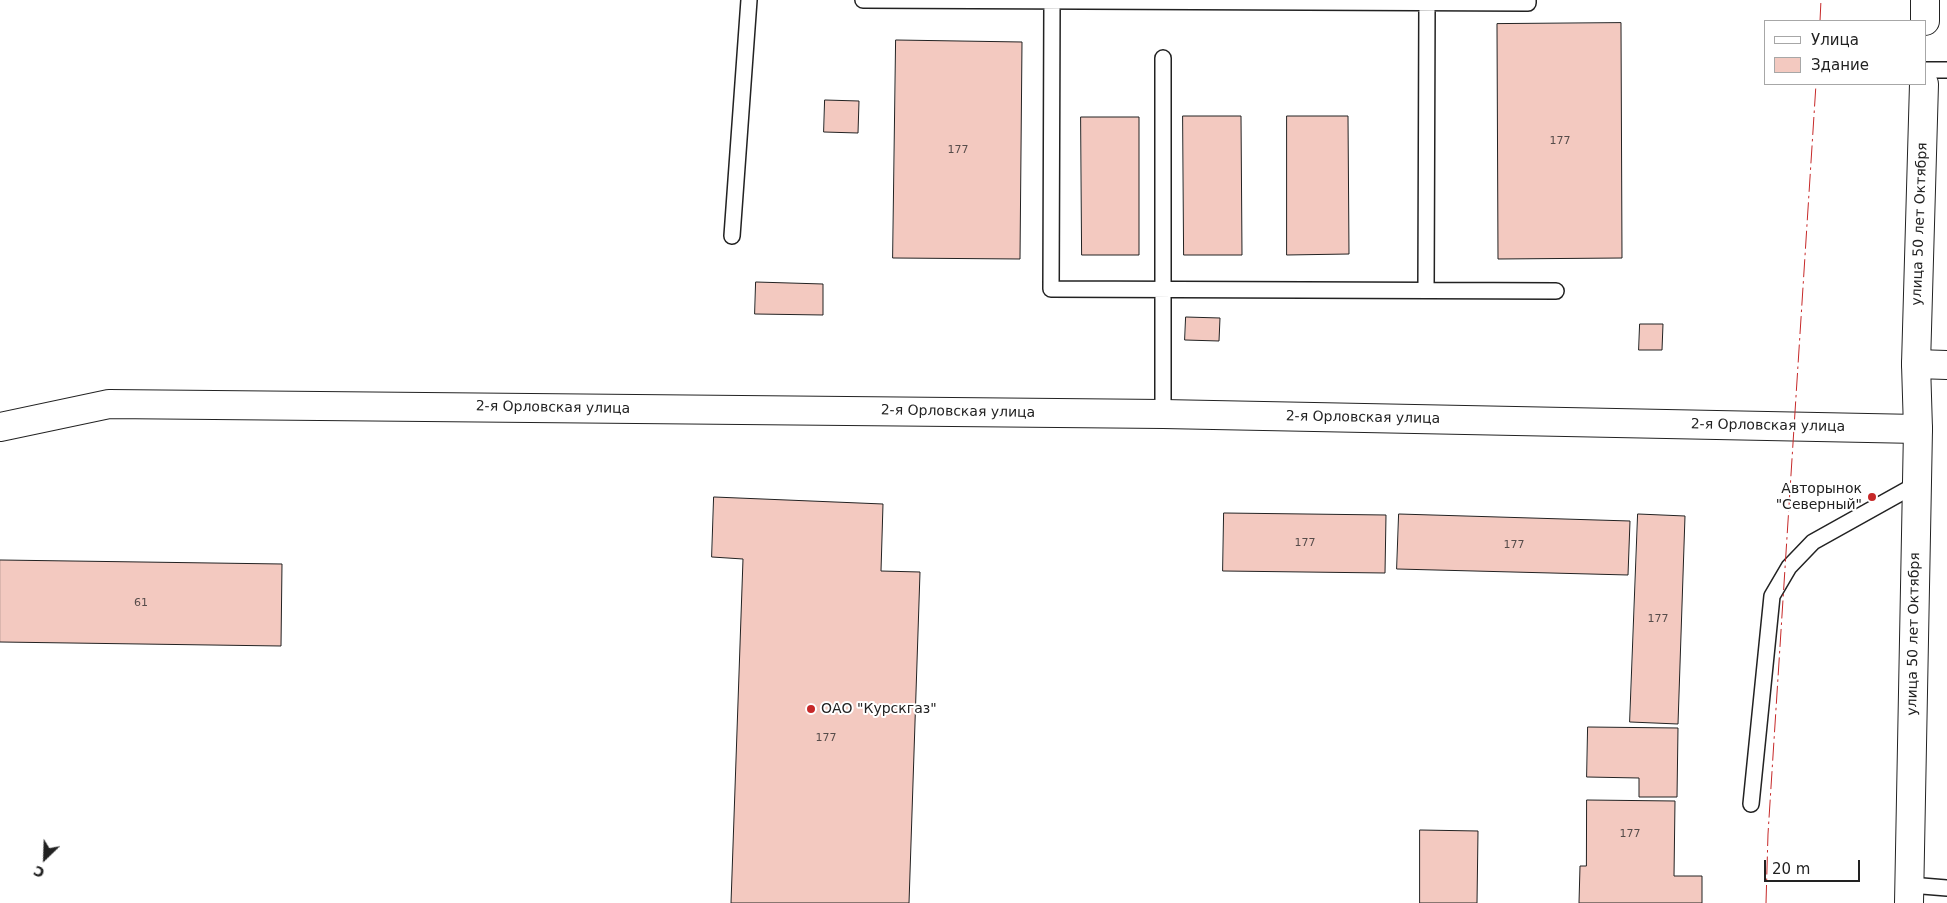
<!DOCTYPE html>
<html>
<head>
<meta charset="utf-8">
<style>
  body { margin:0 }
  #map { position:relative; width:1947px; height:903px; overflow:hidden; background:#fff; font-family:"DejaVu Sans",sans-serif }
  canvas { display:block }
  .legend { position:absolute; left:1764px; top:20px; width:162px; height:65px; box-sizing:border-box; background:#fff; border:1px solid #a7a7a7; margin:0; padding:6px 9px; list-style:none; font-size:15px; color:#222 }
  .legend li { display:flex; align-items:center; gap:10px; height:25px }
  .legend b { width:25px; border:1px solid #a7a7a7 }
  .north { position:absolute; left:20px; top:833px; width:50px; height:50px; -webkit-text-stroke:4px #fff; paint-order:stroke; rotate:204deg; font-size:14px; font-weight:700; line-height:20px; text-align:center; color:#222 }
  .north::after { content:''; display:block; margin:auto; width:18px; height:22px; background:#222; clip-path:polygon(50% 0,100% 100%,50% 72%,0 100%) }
  .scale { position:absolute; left:1764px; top:860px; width:96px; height:22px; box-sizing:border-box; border:2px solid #222; border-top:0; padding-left:6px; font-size:15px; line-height:18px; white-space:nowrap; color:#222; -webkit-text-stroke:4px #fff; paint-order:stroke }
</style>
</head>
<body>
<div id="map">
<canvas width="1947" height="903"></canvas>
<ul class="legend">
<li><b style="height:6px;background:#fff"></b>Улица</li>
<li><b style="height:14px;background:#f3c9c0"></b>Здание</li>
</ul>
<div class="north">С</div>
<div class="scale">20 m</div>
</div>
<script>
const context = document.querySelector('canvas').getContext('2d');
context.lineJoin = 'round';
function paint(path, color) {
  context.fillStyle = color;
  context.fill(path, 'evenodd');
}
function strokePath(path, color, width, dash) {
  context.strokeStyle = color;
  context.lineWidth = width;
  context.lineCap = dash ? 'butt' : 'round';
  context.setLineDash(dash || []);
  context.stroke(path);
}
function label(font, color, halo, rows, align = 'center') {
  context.font = font + ' "DejaVu Sans",sans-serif';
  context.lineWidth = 4;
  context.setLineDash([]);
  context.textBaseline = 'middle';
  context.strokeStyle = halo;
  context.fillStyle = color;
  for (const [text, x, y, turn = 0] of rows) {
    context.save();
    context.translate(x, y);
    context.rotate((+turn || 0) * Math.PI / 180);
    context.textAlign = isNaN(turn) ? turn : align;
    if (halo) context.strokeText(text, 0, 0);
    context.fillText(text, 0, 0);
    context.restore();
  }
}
const building = new Path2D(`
  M1621,23l1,235 -124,1 -1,-235z
  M896,40l126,2 -2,217 -127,-1z
  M825,100l34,1 -1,32 -34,-1z
  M1183,116h58l1,139h-58z
  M1287,116h61l1,138 -62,1z
  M1081,117h58v138h-57z
  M756,282l67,2v31l-68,-1z
  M1186,317l34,1 -1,23 -34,-1z
  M1640,324h23l-1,26h-23z
  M714,497l169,7 -2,67 39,1 -11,331h-178l12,-344 -31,-2z
  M1224,513l162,2 -1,58 -162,-2z
  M1399,514l231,7 -2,54 -231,-6z
  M1638,514l47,2 -7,208 -48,-2z
  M0,560l282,4 -1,82 -281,-4z
  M1588,727l90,1 -1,69h-38v-19l-52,-1z
  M1587,800l88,1 -1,75h28v27h-123l1,-37h6z
  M1420,830l58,1 -1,72h-57z`);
paint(building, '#f3c9c0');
strokePath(building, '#222', 1);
const service = new Path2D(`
  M863,0l665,3v-3
  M1052,1l-1,288 505,2
  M1926,70h21
  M732,236l17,-236
  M1426,290l1,-288
  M1163,414v-356
  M1751,804l21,-208 17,-29 24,-25 104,-58
  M1910,885l37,3`);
const tertiary = new Path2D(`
  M1916,364l31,1
  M0,427l109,-23 1054,10 755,15`);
const primary = new Path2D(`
  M1925,21v-21
  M1909,903l9,-474 -2,-65 8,-280`);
strokePath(service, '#222', 18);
strokePath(tertiary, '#222', 30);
strokePath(primary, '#222', 30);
strokePath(service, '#fff', 15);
strokePath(tertiary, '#fff', 28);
strokePath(primary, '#fff', 28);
strokePath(new Path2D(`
  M1820,21l1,-21
  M1766,903l2,-69 48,-750`), '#c62828', 1, [18, 4, 2.5, 4]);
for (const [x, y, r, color] of [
  [1872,497,5,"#c62828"],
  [811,709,5,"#c62828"]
]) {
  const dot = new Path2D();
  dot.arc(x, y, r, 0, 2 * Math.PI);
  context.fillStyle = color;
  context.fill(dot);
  strokePath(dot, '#fff', 2);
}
label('11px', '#564c4a', null, [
  ["177",1560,141],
  ["177",958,150],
  ["177",1305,543],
  ["177",1514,545],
  ["61",141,603],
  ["177",1658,619],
  ["177",826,738],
  ["177",1630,834]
]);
label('14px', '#222', '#fff', [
  ["улица 50 лет Октября",1920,224,-88],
  ["2-я Орловская улица",553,408,1],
  ["2-я Орловская улица",958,412,1],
  ["2-я Орловская улица",1363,418,1],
  ["2-я Орловская улица",1768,426,1],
  ["улица 50 лет Октября",1914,634,-89]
]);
label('14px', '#222', '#fff', [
  ["Авторынок",1862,489],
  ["\"Северный\"",1862,505],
  ["ОАО \"Курскгаз\"",821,709,"left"]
], 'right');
</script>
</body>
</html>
